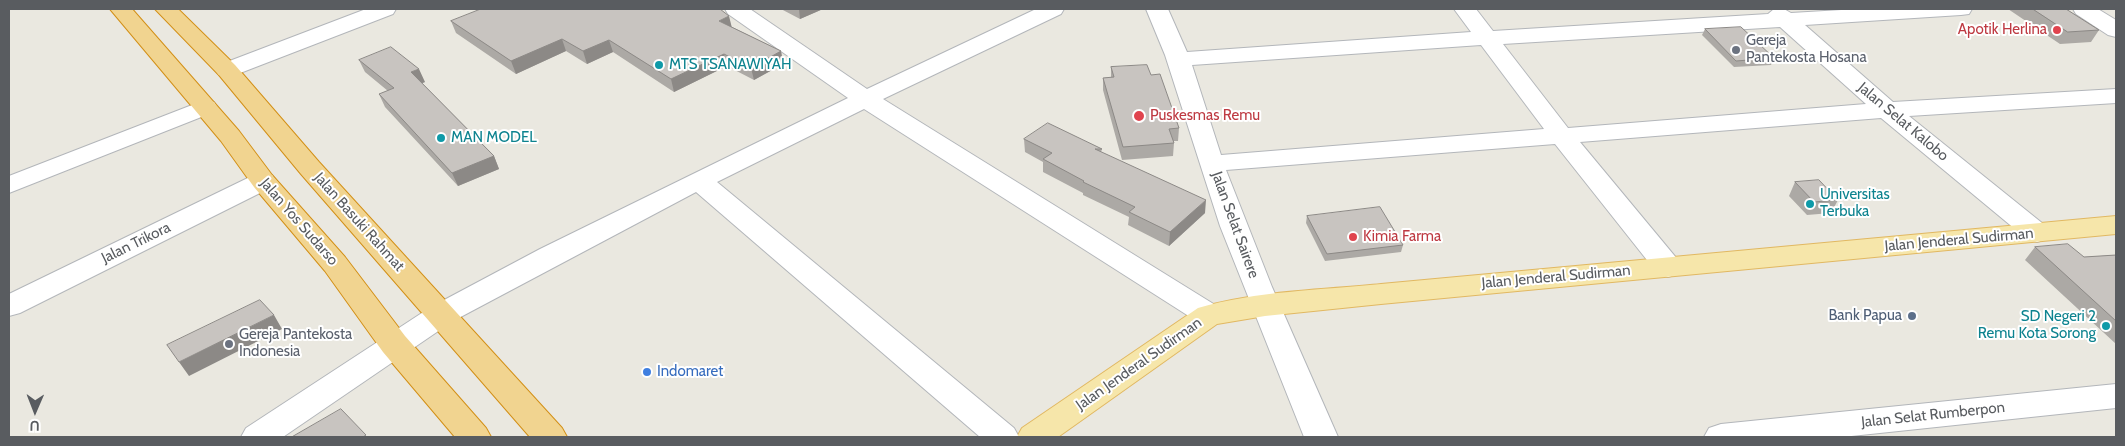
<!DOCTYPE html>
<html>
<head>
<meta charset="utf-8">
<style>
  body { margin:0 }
  #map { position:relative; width:2125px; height:446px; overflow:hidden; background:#eae8e0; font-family:Cabin,sans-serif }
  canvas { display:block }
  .frame { position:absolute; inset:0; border:10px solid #595c60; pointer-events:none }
  .north { position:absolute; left:10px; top:386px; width:50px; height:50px; -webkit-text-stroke:4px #fff; paint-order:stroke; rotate:181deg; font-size:14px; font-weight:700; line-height:20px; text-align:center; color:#595c60 }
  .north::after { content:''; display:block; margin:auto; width:18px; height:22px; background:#595c60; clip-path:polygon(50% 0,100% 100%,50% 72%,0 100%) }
</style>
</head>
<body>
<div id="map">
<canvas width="2125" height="446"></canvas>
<div class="frame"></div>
<div class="north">U</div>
</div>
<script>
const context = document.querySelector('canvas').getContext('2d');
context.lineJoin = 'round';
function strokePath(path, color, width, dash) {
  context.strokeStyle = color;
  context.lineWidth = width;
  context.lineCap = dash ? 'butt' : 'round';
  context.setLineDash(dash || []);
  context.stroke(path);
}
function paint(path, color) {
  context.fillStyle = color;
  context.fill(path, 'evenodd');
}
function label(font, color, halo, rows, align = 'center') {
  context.font = font + ' Cabin,sans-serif';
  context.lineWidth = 4;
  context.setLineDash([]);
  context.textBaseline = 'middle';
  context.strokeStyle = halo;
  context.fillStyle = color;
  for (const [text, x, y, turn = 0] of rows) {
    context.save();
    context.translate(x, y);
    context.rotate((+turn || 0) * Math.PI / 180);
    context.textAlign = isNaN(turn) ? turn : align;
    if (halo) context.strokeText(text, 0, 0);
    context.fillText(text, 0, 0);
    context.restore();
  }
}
const minor = new Path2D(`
  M366,9h30l-3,5 -158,61 -8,2 -8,-2 -4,-5 4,-5z
  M725,9h25l117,80 169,-80h28l-3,5 -178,85 337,209 4,7 -4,7 -11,4 -11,-4 -334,-213 -147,73 297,246 5,9h-39l-284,-245 -243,129 -170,116h-42l5,-9 185,-121 109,-58 308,-151 -120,-84z
  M1146,9h22l19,43 284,-20 -17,-23h22l17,22 275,-17 6,-5h10l7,4 67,-4h114l-3,5 -8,1 -156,10 88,77 223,-13v14l-207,13 138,111 4,6 -4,6 -10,3 -10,-3 -146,-121 -301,24 98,118 4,7 -4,7 -10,3 -10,-3 -103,-130 -329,26 46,117 66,150h-34l-84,-211 -55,-171zM1780,27l86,77 -298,24 -65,-84zM1481,45l63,84 -323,26 -29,-90z
  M2073,9h25l18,11v17l-8,-2 -32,-21z
  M205,100l9,2 3,5 -3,5 -205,81v-17z
  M263,173l9,2 4,6 -4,6 -252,126 -11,3v-22l245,-119z
  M2116,384v24l-274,29h-138l5,-9 12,-4z`);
const major = new Path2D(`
  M2116,216v18l-735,70 -116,12 -48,8 -159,113h-41l5,-9 176,-120c58,-17 123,-18 183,-24z`);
const highway = new Path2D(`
  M110,9h22l107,122 33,44 73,82 60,79 81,92 5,9h-36l-72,-85 -58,-81 -71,-84 -33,-46z
  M155,9h23l57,56 84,97 243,266 5,9h-37l-229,-263 -82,-99z`);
strokePath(minor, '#b3b6ba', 2);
strokePath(major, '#e1b862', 2);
strokePath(highway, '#d39017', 2);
paint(minor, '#fff');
paint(major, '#f6e6aa');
paint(highway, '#f1d490');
paint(new Path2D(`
  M781,9h42l-23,10z
  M2008,9h58l33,21 -8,12 -31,2z
  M451,21l281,6 49,24 2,13 -29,16 -27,-14 -53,26 -61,-40 -26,12 -21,-13 -50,23 -60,-41z
  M1705,29l69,29 -3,7 -37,2 -32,-32z
  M359,60l66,22 -3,1 72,73 5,13 -41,17 -73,-79 -6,-13 9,-3 -23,-19z
  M1111,67l40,8 28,53 -1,13h-5l1,2 -1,13 -51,4 -19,-70v-12l8,-1z
  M1024,139l78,10 -1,3 104,61 -36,33 -41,-21 1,-8 -46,-22v-2l-40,-21v-10l-18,-10z
  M1795,182l43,18 -7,13 -24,2 -18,-19z
  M1307,216l96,29 -2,7 -76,9 -19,-38z
  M2035,247l49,10 32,-2v89l-91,-84z`), '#aca9a5');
paint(new Path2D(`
  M799,9h24l-23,10z
  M729,16l3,12 -13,-7z
  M562,39l4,12 -50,23 -5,-13z
  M609,40l4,12 -26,12 -4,-13z
  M781,51l2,13 -29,16 -3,-12z
  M724,54l3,12 -53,26 -3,-13z
  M419,69l6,13 -8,3 -6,-13z
  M494,156l5,13 -41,17 -6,-13z
  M1206,200l-1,13 -36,33 1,-14z
  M274,315l8,14 -93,47 -10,-14z`), '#8c8986');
const building = new Path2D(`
  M481,9h239l9,7 -10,5 62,30 -30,17 -27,-14 -53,25 -62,-39 -26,11 -21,-12 -51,22 -60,-40z
  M2033,9h33l33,21 -31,2z
  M1741,27l33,31 -38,3 -31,-32z
  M391,47l28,22 -8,3 83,84 -42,17 -73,-79 15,-6 -35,-28z
  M1147,65l4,10 9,-1 19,54 -10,1 5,14 -51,4 -20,-69 11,-1 -3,-10z
  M1048,123l54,26h-7l111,51 -36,32 -41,-20 6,-5 -52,-25 1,-1 -41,-22 9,-6 -28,-14z
  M1819,180l19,20 -24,2 -19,-20z
  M1380,207l23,38 -76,9 -20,-38z
  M2068,244l16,13 32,-2v66l-81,-74z
  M260,300l14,15 -95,47 -12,-17z
  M341,409l25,26 -3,2h-71z`);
paint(building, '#c8c4c0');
strokePath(building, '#8c8986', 1);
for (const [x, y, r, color] of [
  [2057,30,5,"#e0444e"],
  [1736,50,5,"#6b7280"],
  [659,65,5,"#0f9aa8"],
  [1139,116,6,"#e0444e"],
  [441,138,5,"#0f9aa8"],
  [1810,204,5,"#0f9aa8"],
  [1353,237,5,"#e0444e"],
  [1912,316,5,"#5c6f8a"],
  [2106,326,5,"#0f9aa8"],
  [229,344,5,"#6b7280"],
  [647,372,5,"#3f7fe0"]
]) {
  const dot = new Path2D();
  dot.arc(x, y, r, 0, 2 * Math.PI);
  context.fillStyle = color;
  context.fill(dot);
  strokePath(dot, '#fff', 2);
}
label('15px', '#be3a42', '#fff', [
  ["Apotik Herlina",2047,30,"right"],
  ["Puskesmas Remu",1150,116],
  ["Kimia Farma",1363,237]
], 'left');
label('15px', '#5b616d', '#fff', [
  ["Gereja",1746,41],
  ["Pantekosta Hosana",1746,58],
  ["Gereja Pantekosta",239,335],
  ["Indonesia",239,352]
], 'left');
label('15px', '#0d838f', '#fff', [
  ["MTS TSANAWIYAH",669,65],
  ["MAN MODEL",451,138],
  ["Universitas",1820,195],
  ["Terbuka",1820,212],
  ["SD Negeri 2",2096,317,"right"],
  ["Remu Kota Sorong",2096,334,"right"]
], 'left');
label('15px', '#595c60', '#fff', [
  ["Jalan Selat Kalobo",1903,122,40],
  ["Jalan Yos Sudarso",299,222,49],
  ["Jalan Basuki Rahmat",359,222,48],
  ["Jalan Selat Sairere",1235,225,70],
  ["Jalan Jenderal Sudirman",1959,240,-5],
  ["Jalan Trikora",136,243,-26],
  ["Jalan Jenderal Sudirman",1556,277,-5],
  ["Jalan Jenderal Sudirman",1139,364,-35],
  ["Jalan Selat Rumberpon",1933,415,-6]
]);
label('15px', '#4e5e75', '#fff', [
  ["Bank Papua",1902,316]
], 'right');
label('15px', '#366cbe', '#fff', [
  ["Indomaret",657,372]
], 'left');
</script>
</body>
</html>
